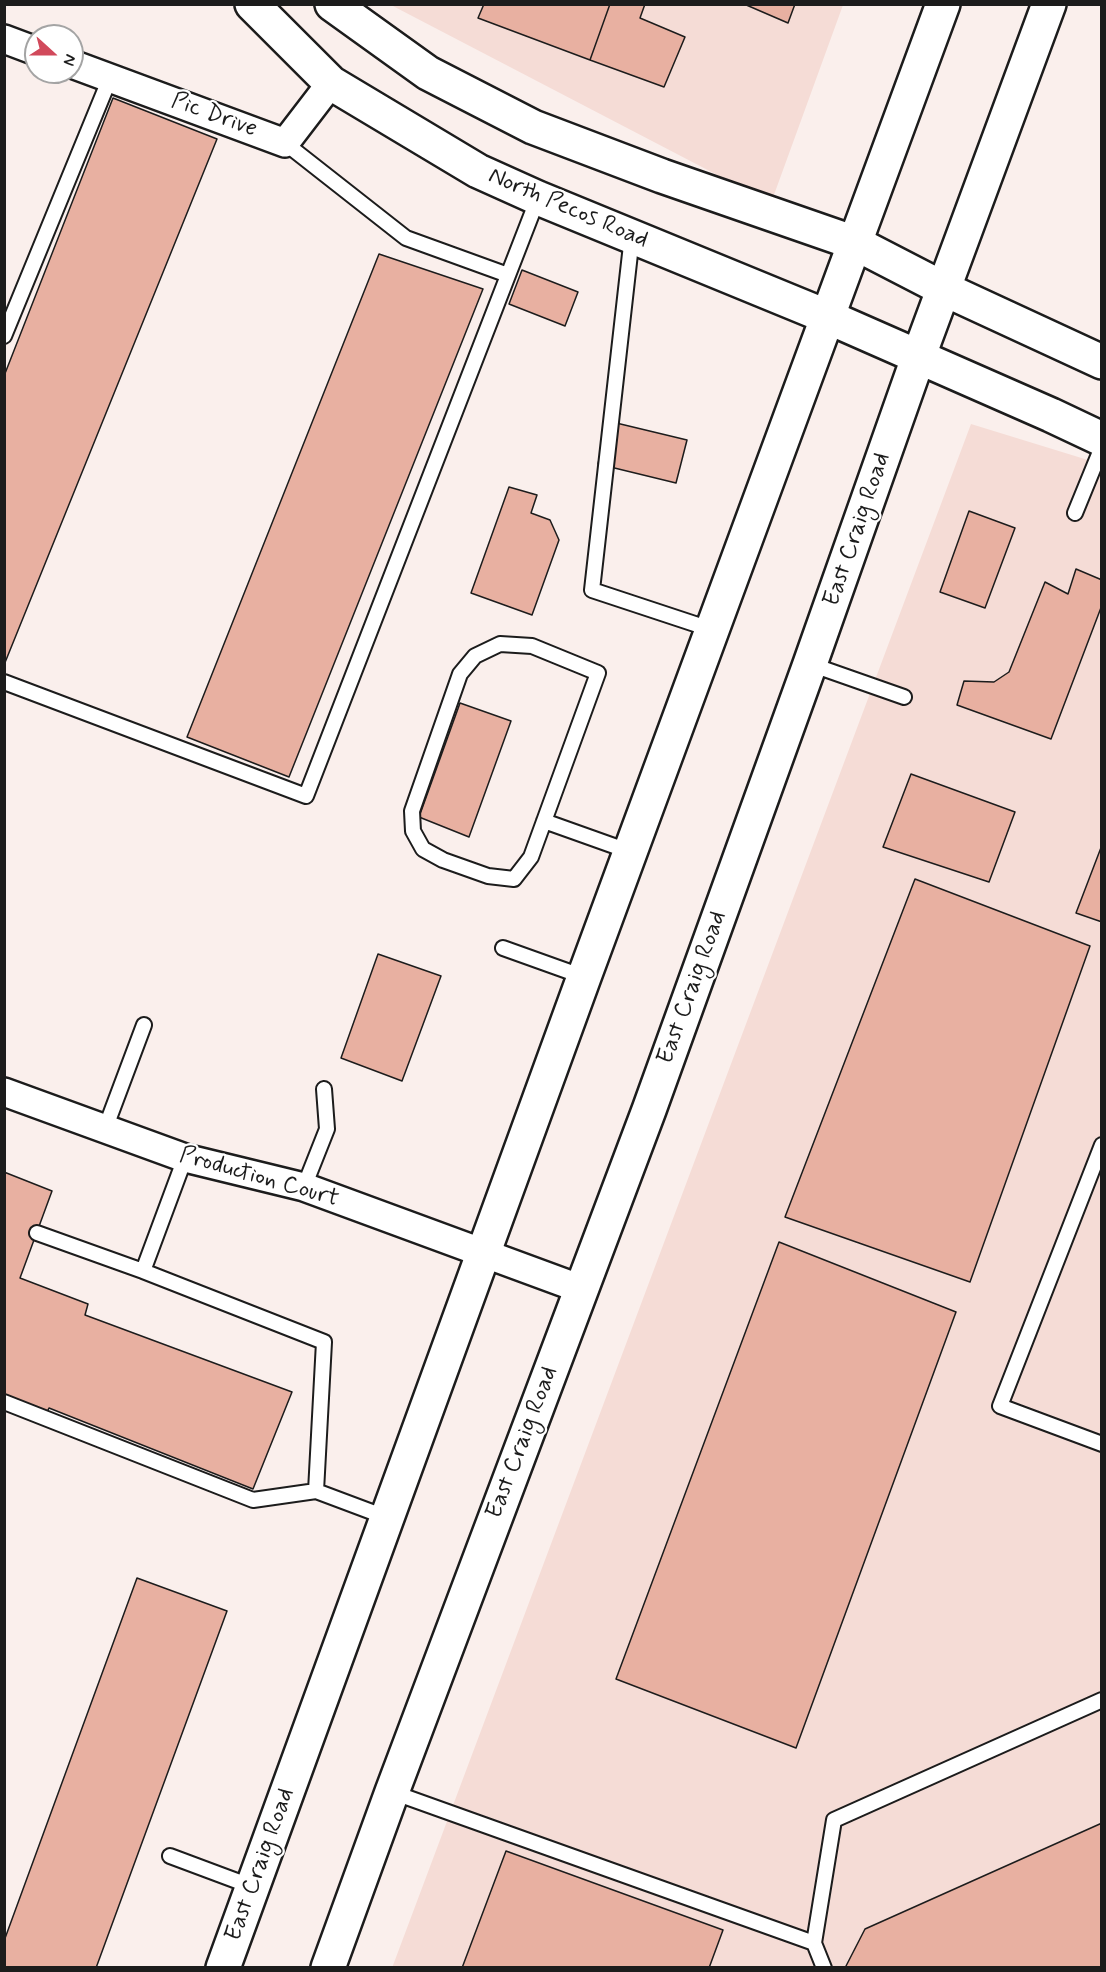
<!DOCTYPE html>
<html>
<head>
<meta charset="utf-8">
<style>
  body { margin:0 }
  #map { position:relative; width:1106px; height:1972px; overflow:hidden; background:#faefec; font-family:Mynerve,sans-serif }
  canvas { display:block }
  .frame { position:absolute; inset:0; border:6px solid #1c1c1c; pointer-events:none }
  .north { position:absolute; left:24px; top:24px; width:60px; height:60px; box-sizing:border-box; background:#fff; border:2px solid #a4a4a4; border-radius:50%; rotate:111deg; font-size:16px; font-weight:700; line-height:24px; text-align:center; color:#1c1c1c }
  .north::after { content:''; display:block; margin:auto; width:21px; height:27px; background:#d1495b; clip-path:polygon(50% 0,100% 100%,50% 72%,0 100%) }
</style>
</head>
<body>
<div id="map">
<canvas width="1106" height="1972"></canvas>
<div class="frame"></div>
<div class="north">N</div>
</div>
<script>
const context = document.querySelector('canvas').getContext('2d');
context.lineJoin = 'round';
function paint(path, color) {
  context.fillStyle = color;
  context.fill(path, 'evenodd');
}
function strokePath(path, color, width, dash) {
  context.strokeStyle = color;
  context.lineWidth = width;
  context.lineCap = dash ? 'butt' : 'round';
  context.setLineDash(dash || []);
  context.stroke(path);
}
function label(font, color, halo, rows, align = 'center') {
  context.font = font + ' Mynerve,sans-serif';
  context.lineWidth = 4.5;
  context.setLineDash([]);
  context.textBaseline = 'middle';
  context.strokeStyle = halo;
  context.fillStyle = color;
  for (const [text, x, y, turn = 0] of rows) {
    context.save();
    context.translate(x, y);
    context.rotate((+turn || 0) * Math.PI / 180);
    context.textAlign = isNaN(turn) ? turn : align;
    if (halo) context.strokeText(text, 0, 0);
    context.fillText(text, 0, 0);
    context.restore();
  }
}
paint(new Path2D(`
  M391,5h452l-72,198z
  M971,424l130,40v1503l-709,1z`), '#f5dcd6');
const building = new Path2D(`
  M484,4h126l-20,56 -112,-42z
  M610,4h35l-5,14 45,19 -21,50 -74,-27z
  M744,4h51l-7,19z
  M113,98l104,41 -213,526v-289z
  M379,254l104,35 -194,488 -102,-40z
  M522,270l56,22 -13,34 -56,-22z
  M608,421l79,19 -11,43 -78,-19z
  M509,487l28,8 -6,18 19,7 9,20 -27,75 -61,-22z
  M969,511l46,17 -30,80 -45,-16z
  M1076,569l26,11v25l-51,134 -94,-34 7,-24 30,1 15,-10 36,-90 23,12z
  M460,703l51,18 -42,116 -50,-20z
  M911,774l104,38 -26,70 -106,-35z
  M1102,845v77l-26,-9z
  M915,879l175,67 -120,336 -185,-65z
  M378,954l63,22 -39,105 -61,-23z
  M4,1172l48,19 -32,87 68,26 -3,11 207,77 -39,97 -204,-81 -5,10 -40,-16z
  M779,1242l177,70 -160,436 -180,-69z
  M137,1578l90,33 -131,357h-92v-27z
  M1102,1823v145h-257l20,-39z
  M506,1851l217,79 -14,38h-247z`);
paint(building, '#e8b0a1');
strokePath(building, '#1c1c1c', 1.5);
const lane = new Path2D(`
  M285,143l121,95 102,37
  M632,236l-40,354 121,40
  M4,336l106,-258
  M1075,513l27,-66
  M500,644l32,2 66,27 -67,184 -17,22 -26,-3 -45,-16 -20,-11 -10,-18 -1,-20 48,-137 15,-18z
  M810,664l94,33
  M4,682l302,114 232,-598
  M544,821l87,31
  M503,948l81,29
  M105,1129l39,-104
  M1102,1145l-102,261 102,38
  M304,1187l23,-58 -3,-40
  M37,1233l106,38 181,71 -8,149
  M143,1271l42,-113
  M4,1402l249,98 63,-9 72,27
  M392,1792l422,151
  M170,1856l83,31
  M824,1968l-10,-25 20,-123 268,-120`);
const street = new Path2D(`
  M4,39l32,12
  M72,64l213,79 46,-60
  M4,1092l181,66 119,29 277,102`);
const secondary = new Path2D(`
  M252,4l79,79 147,88 60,27 290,119 223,98 51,24
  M332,4l96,69 105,54 129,49 193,67 89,46 158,73`);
const primary = new Path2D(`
  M223,1968l361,-991 359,-973
  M328,1968l64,-176 257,-682 161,-446 108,-306 131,-354`);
strokePath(lane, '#1c1c1c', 18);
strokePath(street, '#1c1c1c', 32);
strokePath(secondary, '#1c1c1c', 38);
strokePath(primary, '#1c1c1c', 38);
strokePath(lane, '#fff', 14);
strokePath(street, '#fff', 27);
strokePath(secondary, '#fff', 33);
strokePath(primary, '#fff', 33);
label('24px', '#1c1c1c', '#fff', [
  ["Pic Drive",214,116,20],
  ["North Pecos Road",568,209,23],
  ["East Craig Road",858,530,-71],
  ["East Craig Road",693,988,-70],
  ["Production Court",259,1178,16],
  ["East Craig Road",523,1443,-69],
  ["East Craig Road",261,1865,-70]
]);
</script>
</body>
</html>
